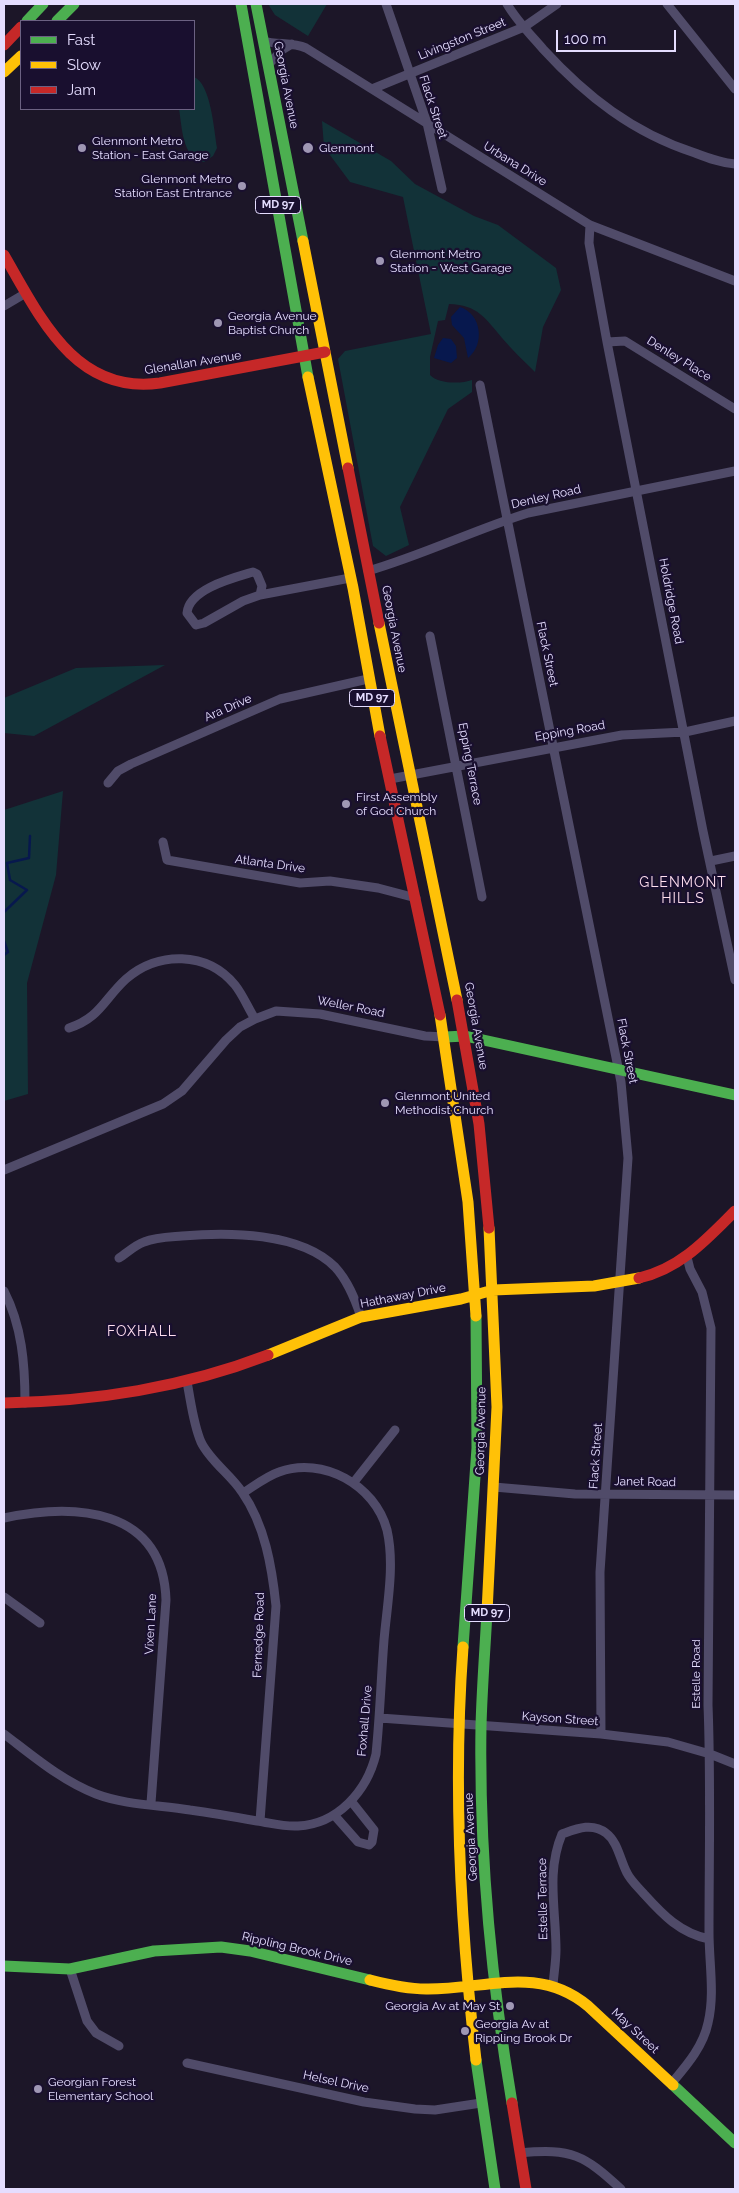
<!DOCTYPE html>
<html>
<head>
<meta charset="utf-8">
<style>
  body { margin:0 }
  #map { position:relative; width:739px; height:2193px; overflow:hidden; background:#1c1628; font-family:Raleway,sans-serif }
  canvas { display:block }
  .frame { position:absolute; inset:0; border:5px solid #e5ddff; pointer-events:none }
  .legend { position:absolute; left:20px; top:20px; width:175px; height:90px; box-sizing:border-box; background:#190f2f; border:1px solid #6b6182; margin:0; padding:6px 9px; list-style:none; font-size:15px; color:#e5ddff }
  .legend li { display:flex; align-items:center; gap:10px; height:25px }
  .legend b { width:25px; border:1px solid #6b6182 }
  .scale { position:absolute; left:556px; top:30px; width:120px; height:22px; box-sizing:border-box; border:2px solid #e5ddff; border-top:0; padding-left:6px; font-size:15px; line-height:18px; white-space:nowrap; color:#e5ddff; -webkit-text-stroke:4px #190f2f; paint-order:stroke }
</style>
</head>
<body>
<div id="map">
<canvas width="739" height="2193"></canvas>
<div class="frame"></div>
<ul class="legend">
<li><b style="height:6px;background:#4caf50"></b>Fast</li>
<li><b style="height:6px;background:#ffc107"></b>Slow</li>
<li><b style="height:6px;background:#c62828"></b>Jam</li>
</ul>
<div class="scale">100 m</div>
</div>
<script>
const context = document.querySelector('canvas').getContext('2d');
context.lineJoin = 'round';
function paint(path, color) {
  context.fillStyle = color;
  context.fill(path, 'evenodd');
}
function strokePath(path, color, width, dash) {
  context.strokeStyle = color;
  context.lineWidth = width;
  context.lineCap = dash ? 'butt' : 'round';
  context.setLineDash(dash || []);
  context.stroke(path);
}
function label(font, color, halo, rows, align = 'center') {
  context.font = font + ' Raleway,sans-serif';
  context.lineWidth = 4.5;
  context.setLineDash([]);
  context.textBaseline = 'middle';
  context.strokeStyle = halo;
  context.fillStyle = color;
  for (const [text, x, y, turn = 0] of rows) {
    context.save();
    context.translate(x, y);
    context.rotate((+turn || 0) * Math.PI / 180);
    context.textAlign = isNaN(turn) ? turn : align;
    if (halo) context.strokeText(text, 0, 0);
    context.fillText(text, 0, 0);
    context.restore();
  }
}
paint(new Path2D(`
  M268,4h59l-19,32 -33,-21z
  M194,77c17,7 20,53 23,71l-4,8 -9,6c-22,-3 -22,-36 -25,-53h15z
  M322,121l69,40 24,23 59,32 24,9 58,43 5,22 -18,37 -8,45c-11,-11 -23,-22 -33,-34 -17,-20 -24,-33 -53,-34l-4,16 -7,1 -8,36v18c8,9 31,9 42,5v12l-24,17 -48,98 9,38 -23,11 -13,-10 -35,-187 7,-8 86,-17 -28,-137 -53,-15 -26,-35z
  M165,665l-131,71 -30,-3v-35l72,-30z
  M63,791l-7,84 -29,108 1,111 -24,7v-291z`), '#123238');
paint(new Path2D(`
  M460,307c22,7 25,38 8,51l-4,-20 -12,-13 -1,-8z
  M443,338l8,1 5,7 1,12 -6,5 -17,-5 4,-13z`), '#07184e');
strokePath(new Path2D(`
  M4,912l23,-22 -17,-10 -3,-17 22,-5 1,-22
  M4,941l4,11 -4,3`), '#07184e', 2.5);
strokePath(new Path2D(`
  M386,4l41,119 15,66
  M507,4c10,17 23,30 36,45 43,47 90,84 152,104 13,5 26,10 40,11
  M667,4l68,85
  M263,41c15,4 29,1 43,7l284,177 145,56
  M268,65l14,-15 10,-6
  M372,89l152,-62 33,-23
  M590,225l-1,18 18,99 96,489 32,149
  M4,306l22,-13
  M607,342l18,-1 110,68
  M480,385l141,697 7,76 -28,414 1,162
  M368,571c55,-16 106,-41 160,-58l207,-42
  M260,595l2,-9 -5,-12 -4,-2c-20,6 -64,17 -66,41l9,12 8,-2 39,-22 17,-6 90,-17
  M430,636l52,261
  M390,779l232,-44 63,-3 50,-11
  M108,783l10,-12 13,-7 149,-65 88,-20
  M163,842l4,18 133,23 30,-2 48,7 38,10
  M711,861l24,-5
  M69,1028c31,-10 35,-29 57,-49 32,-28 81,-28 109,6 8,10 13,23 20,34
  M4,1170l159,-66 19,-13 44,-51 14,-13 15,-8 21,-8 44,3 105,22 20,1
  M119,1258c8,-5 16,-13 25,-16 12,-5 26,-5 38,-6 46,-4 118,-4 153,31 13,14 20,32 26,50
  M4,1291c18,35 21,73 21,112
  M187,1382c4,20 6,41 14,60 9,19 30,33 41,50 23,33 30,75 34,114l-16,215
  M354,1482l41,-52
  M494,1487l81,7 160,1
  M4,1518c70,-15 159,-11 162,82l-15,203
  M4,1597l36,26
  M380,1718l221,16 67,8 42,12 25,10
  M4,1734c29,22 58,47 92,60 29,11 63,11 94,16 22,3 45,7 67,11 14,2 27,6 41,5 40,-2 69,-35 78,-72 4,-38 5,-76 8,-114 3,-35 11,-75 3,-110 -12,-45 -64,-74 -108,-58 -12,4 -25,14 -36,21
  M335,1816l23,26 11,3 3,-3 2,-12 -23,-29
  M70,1969l17,52 9,12 23,13
  M553,1985c1,-12 3,-24 3,-35 0,-40 -10,-78 6,-116 14,-5 30,-12 44,-1 12,9 14,27 21,40 4,8 11,14 17,21 19,21 36,39 65,45
  M187,2063l177,39 51,7 20,1 46,-7
  M671,2084c15,-18 32,-37 37,-61 7,-29 1,-60 1,-91 0,-75 2,-151 -1,-227l3,-377 -9,-36 -12,-23 -3,-12
  M520,2153c52,-5 64,2 101,36`), '#504b69', 9);
strokePath(new Path2D(`
  M241,4l67,373
  M256,4l47,237
  M27,21l16,-17
  M57,21l17,-17
  M445,1037l20,-1 270,59
  M487,1612c-2,38 -5,76 -6,114 -2,125 10,253 31,377
  M463,1647l14,-199 -1,-132
  M4,1966l66,3 84,-18 67,-4 29,4 120,29
  M476,2060l19,129
  M673,2085l62,58`), '#4caf50', 11);
strokePath(new Path2D(`
  M4,72l17,-16
  M303,241l45,227
  M308,377l45,211 27,148
  M379,623l78,377
  M440,1015l28,187 8,114
  M268,1355l93,-38 100,-18 32,-9 101,-4 45,-8
  M487,1612l10,-205 -8,-179
  M463,1647c-10,138 -3,277 13,413
  M370,1980c19,5 37,9 56,9 58,1 112,-25 162,17l85,79`), '#ffc107', 11);
strokePath(new Path2D(`
  M4,45l17,-18
  M4,255c36,62 71,140 156,128l165,-31
  M348,468l31,155
  M380,736l60,279
  M457,1000l22,124 10,104
  M639,1278c41,-9 68,-39 96,-67
  M4,1403c92,-2 178,-15 264,-48
  M512,2103l14,86`), '#c62828', 11);
for (const [x, y, r, color] of [
  [82,148,5,"#9f97b4"],
  [308,148,6,"#9f97b4"],
  [242,186,5,"#9f97b4"],
  [380,261,5,"#9f97b4"],
  [218,323,5,"#9f97b4"],
  [346,804,5,"#9f97b4"],
  [385,1103,5,"#9f97b4"],
  [510,2006,5,"#9f97b4"],
  [465,2031,5,"#9f97b4"],
  [38,2089,5,"#9f97b4"]
]) {
  const dot = new Path2D();
  dot.arc(x, y, r, 0, 2 * Math.PI);
  context.fillStyle = color;
  context.fill(dot);
  strokePath(dot, '#190f2f', 2);
}
for (const [x, y, w] of [
  [278,205,45],
  [372,698,45],
  [487,1613,45]
]) {
  const box = new Path2D();
  box.roundRect(x - w / 2, y - 8.5, w, 17, 4);
  context.fillStyle = '#190f2f';
  context.fill(box);
  strokePath(box, '#e5ddff', 1);
}
label('bold 11px', '#e5ddff', null, [
  ["MD 97",278,205],
  ["MD 97",372,698],
  ["MD 97",487,1613]
]);
label('12px', '#e5ddff', '#190f2f', [
  ["Livingston Street",462,39,-22],
  ["Georgia Avenue",286,85,79],
  ["Flack Street",433,107,72],
  ["Urbana Drive",515,164,32],
  ["Denley Place",679,359,32],
  ["Glenallan Avenue",193,363,-9],
  ["Denley Road",546,497,-13],
  ["Holdridge Road",671,601,79],
  ["Georgia Avenue",394,629,79],
  ["Flack Street",547,654,78],
  ["Ara Drive",228,708,-24],
  ["Epping Road",570,731,-10],
  ["Epping Terrace",470,764,79],
  ["Atlanta Drive",270,864,8],
  ["Weller Road",351,1007,11],
  ["Georgia Avenue",476,1026,80],
  ["Flack Street",627,1051,79],
  ["Hathaway Drive",403,1296,-11],
  ["Georgia Avenue",481,1431,-89],
  ["Flack Street",596,1456,-86],
  ["Janet Road",645,1482,1],
  ["Vixen Lane",151,1624,-87],
  ["Fernedge Road",259,1635,-88],
  ["Estelle Road",696,1674,-90],
  ["Kayson Street",560,1719,4],
  ["Foxhall Drive",365,1721,-85],
  ["Georgia Avenue",471,1837,-93],
  ["Estelle Terrace",543,1899,-91],
  ["Rippling Brook Drive",297,1949,13],
  ["May Street",635,2031,43],
  ["Helsel Drive",336,2082,12]
]);
label('12px', '#e5ddff', '#190f2f', [
  ["Glenmont Metro",92,141],
  ["Station - East Garage",92,155],
  ["Glenmont",319,148],
  ["Glenmont Metro",232,179,"right"],
  ["Station East Entrance",232,193,"right"],
  ["Glenmont Metro",390,254],
  ["Station - West Garage",390,268],
  ["Georgia Avenue",228,316],
  ["Baptist Church",228,330],
  ["First Assembly",356,797],
  ["of God Church",356,811],
  ["Glenmont United",395,1096],
  ["Methodist Church",395,1110],
  ["Georgia Av at May St",500,2006,"right"],
  ["Georgia Av at",475,2024],
  ["Rippling Brook Dr",475,2038],
  ["Georgian Forest",48,2082],
  ["Elementary School",48,2096]
], 'left');
context.letterSpacing = '1px';
label('14px', '#ffdfef', '#190f2f', [
  ["GLENMONT",683,883],
  ["HILLS",683,899],
  ["FOXHALL",142,1332]
]);
context.letterSpacing = '0px';
</script>
</body>
</html>
